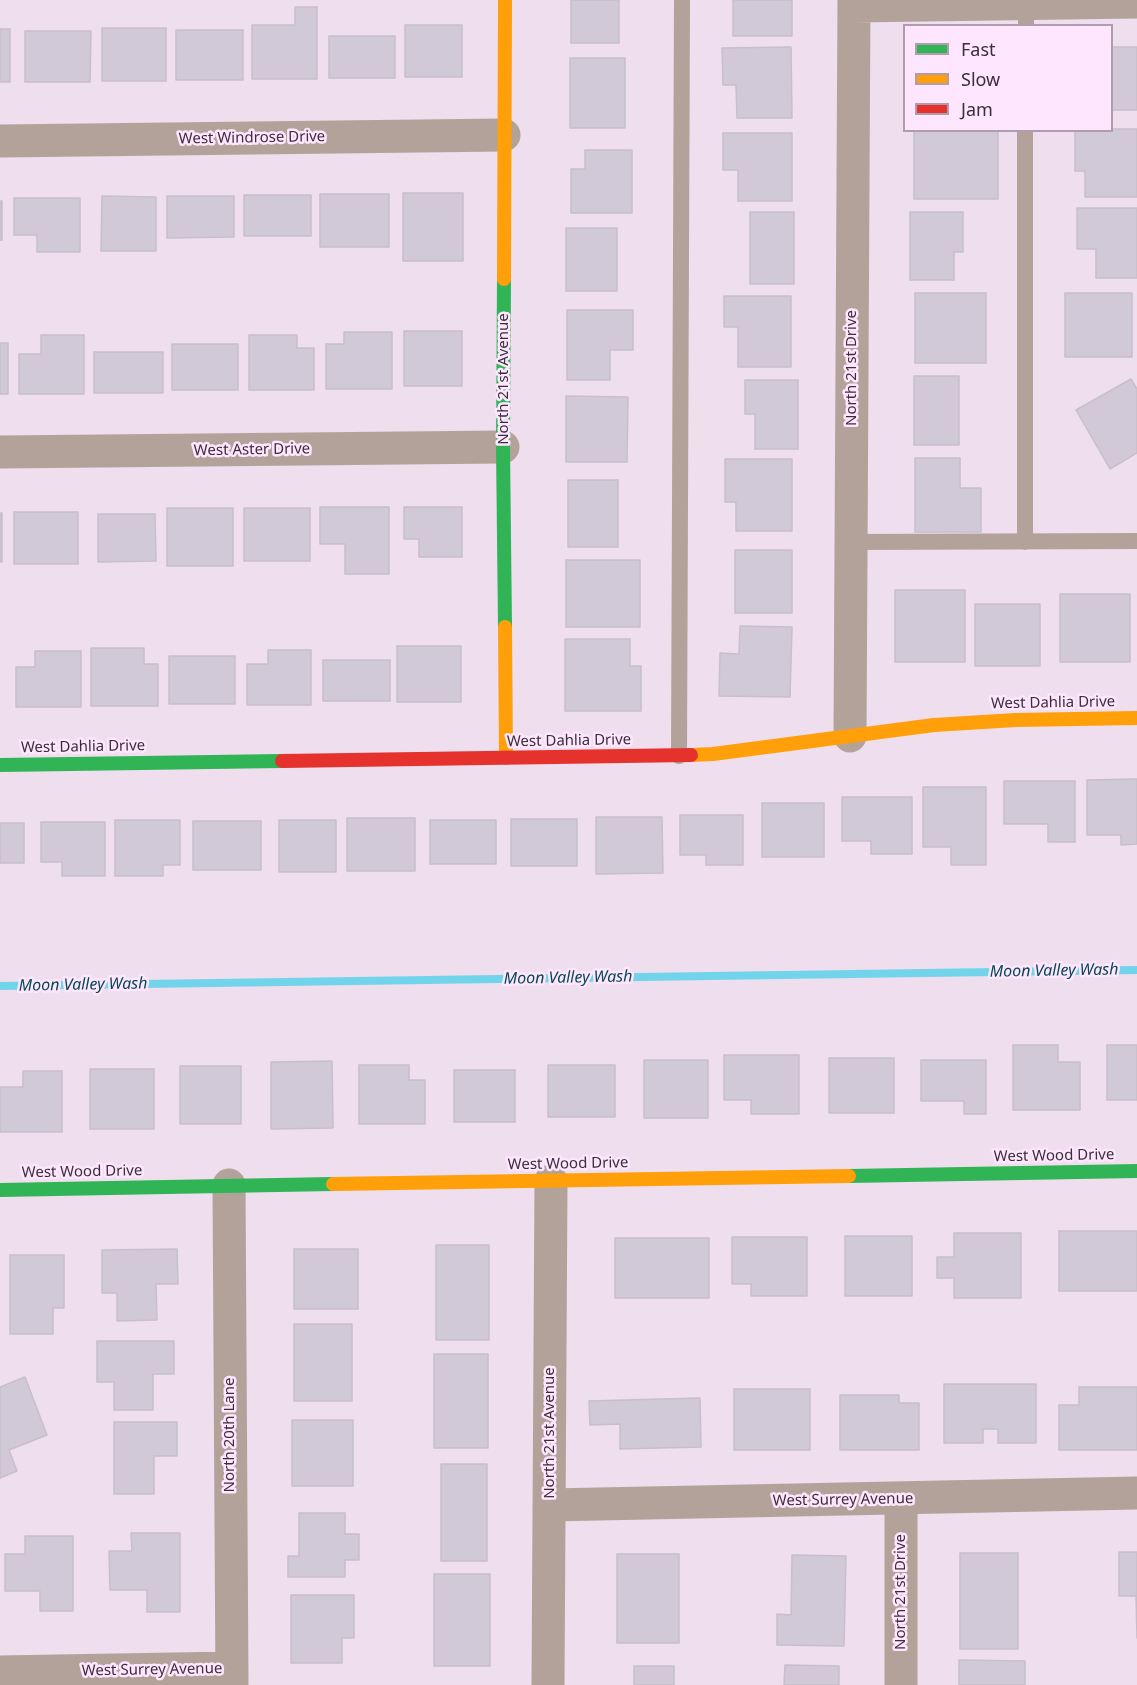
<!DOCTYPE html>
<html>
<head>
<meta charset="utf-8">
<style>
  body { margin:0 }
  #map { position:relative; width:1137px; height:1685px; overflow:hidden; background:#eedeee; font-family:"Noto Sans",sans-serif }
  canvas { display:block }
  .legend { position:absolute; left:903px; top:24px; width:210px; height:108px; box-sizing:border-box; background:#fee7fe; border:2px solid #af9daf; margin:0; padding:8px 10px; list-style:none; font-size:18px; color:#392e39 }
  .legend li { display:flex; align-items:center; gap:12px; height:30px }
  .legend b { width:30px; border:2px solid #af9daf }
</style>
</head>
<body>
<div id="map">
<canvas width="1137" height="1685"></canvas>
<ul class="legend">
<li><b style="height:8px;background:#30b455"></b>Fast</li>
<li><b style="height:8px;background:#ff9f0a"></b>Slow</li>
<li><b style="height:8px;background:#e5322d"></b>Jam</li>
</ul>
</div>
<script>
const context = document.querySelector('canvas').getContext('2d');
context.lineJoin = 'round';
function strokePath(path, color, width, dash) {
  context.strokeStyle = color;
  context.lineWidth = width;
  context.lineCap = dash ? 'butt' : 'round';
  context.setLineDash(dash || []);
  context.stroke(path);
}
function paint(path, color) {
  context.fillStyle = color;
  context.fill(path, 'evenodd');
}
function label(font, color, halo, rows, align = 'center') {
  context.font = font + ' "Noto Sans",sans-serif';
  context.lineWidth = 5;
  context.setLineDash([]);
  context.textBaseline = 'middle';
  context.strokeStyle = halo;
  context.fillStyle = color;
  for (const [text, x, y, turn = 0] of rows) {
    context.save();
    context.translate(x, y);
    context.rotate((+turn || 0) * Math.PI / 180);
    context.textAlign = isNaN(turn) ? turn : align;
    if (halo) context.strokeText(text, 0, 0);
    context.fillText(text, 0, 0);
    context.restore();
  }
}
strokePath(new Path2D(`
  M0,986l1137,-16`), '#72d4ea', 8);
const building = new Path2D(`
  M571,0h48v43h-48z
  M733,0h59v36h-59z
  M295,7h22v72h-65v-54h43z
  M405,25h57v52h-57z
  M102,28h64v53h-64z
  M0,29h10v53h-10z
  M176,30h67v50h-67z
  M25,31h66l-1,51h-65z
  M329,36h66v42h-66z
  M791,47l1,71h-55l-1,-33h-13l-1,-37z
  M1112,47h25v63h-25z
  M570,58h55v70h-55z
  M1112,129h25v68h-52v-26h-10v-41h37z
  M914,130h84v69h-84z
  M723,133h69v68h-54v-31h-15z
  M585,150h47v63h-61v-44h14z
  M403,193h60v68h-60z
  M320,194h69v53h-69z
  M244,195h67v41h-67z
  M102,196l54,1v54h-55z
  M167,196h67v41l-67,1z
  M14,198h66v54h-43v-17h-23z
  M0,201h2v39h-2z
  M1077,208h60v70h-41v-29h-19z
  M750,212h44v72h-44z
  M910,212h53v40h-9v28h-44z
  M566,228h51v63h-51z
  M915,293h71v70h-71z
  M1065,293h67v64h-67z
  M724,296h67v71h-53v-40h-14z
  M567,310h66v40h-23v30h-43z
  M404,331h58v55h-58z
  M344,332h48v57h-66v-45h18z
  M41,335h43v59h-65v-40h22z
  M249,335h48v13h17v42h-65z
  M0,343h8v51h-8z
  M172,344h66v46h-66z
  M94,352h69v41h-69z
  M914,376h45v69h-45z
  M1131,379l6,10v64l-27,16 -34,-59z
  M745,380h53v69h-43v-35h-10z
  M566,396l62,1 -1,65h-61z
  M915,458h45v30h21v44h-66z
  M725,459h67v72h-56v-29h-11z
  M568,480h50v67h-50z
  M320,507h69v67h-44v-30h-25z
  M404,507h58v50h-43v-18h-15z
  M167,508h66v58h-66z
  M244,508h66v53h-66z
  M14,512h64v52h-64z
  M0,513h2v49h-2z
  M98,514h57l1,47 -58,1z
  M735,550h57v63h-57z
  M566,560h74v67h-74z
  M895,590h70v72h-70z
  M1060,594h70v68h-70z
  M975,604h65v62h-65z
  M740,626l52,1 -2,70 -71,-1 1,-43 19,1z
  M565,639h65v27h11v45h-76z
  M397,646h64v56h-64z
  M91,648h53v16h14v42h-67z
  M268,650h43v55h-64v-41h21z
  M35,651h46v56h-65v-40h19z
  M169,656h66v48h-66z
  M323,660h67v41h-67z
  M1137,779v65l-16,1v-10h-34v-55z
  M1004,781h71v61h-27v-18h-44z
  M923,787h63v78h-35v-18h-28z
  M842,797h70v57h-41v-13h-29z
  M762,803h62v54h-62z
  M680,815h63v50h-37v-10h-26z
  M596,817h66l1,56 -67,1z
  M347,818h68v53h-68z
  M511,819h66v47h-66z
  M115,820h65v45h-17v11h-48z
  M279,820h57v52h-57z
  M430,820h66v44h-66z
  M193,821h68v49h-68z
  M41,822h64v54h-43v-14h-21z
  M0,823h24v40h-24z
  M1013,1045h45v17h22v48h-67z
  M1107,1045h30v55h-30z
  M724,1055h75v59h-48v-14h-27z
  M829,1058h65v55h-65z
  M644,1060h64v58h-64z
  M921,1060h65v54h-22v-13h-43z
  M332,1061l1,67 -62,1v-67z
  M359,1065h50v15h16v44h-66z
  M548,1065h67v52h-67z
  M180,1066h61v58h-61z
  M90,1069h64v60h-64z
  M454,1070h61v52h-61z
  M23,1071h39v61h-62v-45h23z
  M1059,1231h78v60h-78z
  M954,1233h67v65h-67v-20h-17v-21h17z
  M845,1236h67v60h-67z
  M732,1237h75v59h-56v-12h-19z
  M615,1238h94v60h-94z
  M436,1245h53v95h-53z
  M177,1249l1,35h-22l1,36 -40,1v-28h-15v-43z
  M294,1249h64v60h-64z
  M10,1255h54v53h-11v26h-43z
  M294,1324h58v77h-58z
  M97,1341h77v33h-21v36h-39v-28h-17z
  M434,1354h54v94h-54z
  M25,1377l22,58 -38,15 8,21 -17,7v-91z
  M944,1384h92v59h-38v-14h-15v14h-39z
  M1079,1387h58v63h-78v-45h20z
  M734,1389h76v61h-76z
  M840,1395h59v8h20v47h-79z
  M700,1398l1,49 -81,2v-25l-30,1 -1,-24z
  M292,1420h61v66h-61z
  M114,1422h63v34h-23v38h-40z
  M441,1464h46v97h-46z
  M299,1513h46v21h14v26h-14v17h-57v-21h11z
  M131,1533h49v79h-33v-22h-37l-1,-39h23z
  M25,1536h48v75h-33v-20h-35v-37h20z
  M1119,1552h18v86l-1,-42h-17z
  M960,1553h58v96h-58z
  M617,1554h62v89h-62z
  M792,1555l54,1 -2,90 -67,-1v-31l14,1z
  M434,1574h56v92h-56z
  M291,1595h63v43h-12v25h-51z
  M959,1660l66,1v24h-66z
  M785,1665l54,1v19h-55z
  M634,1666h40v19h-40z`);
paint(building, '#d1c9d7');
strokePath(building, '#c7bfcc', 1.5);
strokePath(new Path2D(`
  M1026,26v-26
  M851,542l286,-1
  M1025,542v-412
  M679,756l3,-756`), '#b2a29a', 16);
strokePath(new Path2D(`
  M854,6l283,-4
  M0,141l504,-6
  M0,452l503,-5
  M850,736l4,-736
  M229,1185l3,500
  M901,1499v186
  M550,1505l587,-12
  M0,1672l232,-4
  M548,1685l3,-504`), '#b2a29a', 33);
strokePath(new Path2D(`
  M504,279l-1,168 2,180
  M0,765l282,-4
  M849,1176l288,-5
  M0,1190l333,-6`), '#30b455', 14);
strokePath(new Path2D(`
  M504,279l1,-279
  M505,627l1,131
  M691,755l22,-1 221,-29 82,-5 121,-2
  M333,1184l516,-8`), '#ff9f0a', 14);
strokePath(new Path2D(`
  M282,761l409,-6`), '#e5322d', 14);
label('15px', '#392e39', '#fee7fe', [
  ["West Windrose Drive",252,138,-1],
  ["North 21st Drive",852,368,-90],
  ["North 21st Avenue",504,379,-90],
  ["West Aster Drive",252,450,-1],
  ["West Dahlia Drive",1053,703,-1],
  ["West Dahlia Drive",569,741,-1],
  ["West Dahlia Drive",83,747,-1],
  ["West Wood Drive",1054,1156,-1],
  ["West Wood Drive",568,1164,-1],
  ["West Wood Drive",82,1172,-1],
  ["North 21st Avenue",550,1433,-90],
  ["North 20th Lane",230,1435,-90],
  ["West Surrey Avenue",843,1500,-1],
  ["North 21st Drive",901,1592,-90],
  ["West Surrey Avenue",152,1670,-1]
]);
label('italic 16px', '#064751', '#fee7fe', [
  ["Moon Valley Wash",1054,971,-1],
  ["Moon Valley Wash",568,978,-1],
  ["Moon Valley Wash",83,985,-1]
]);
</script>
</body>
</html>
